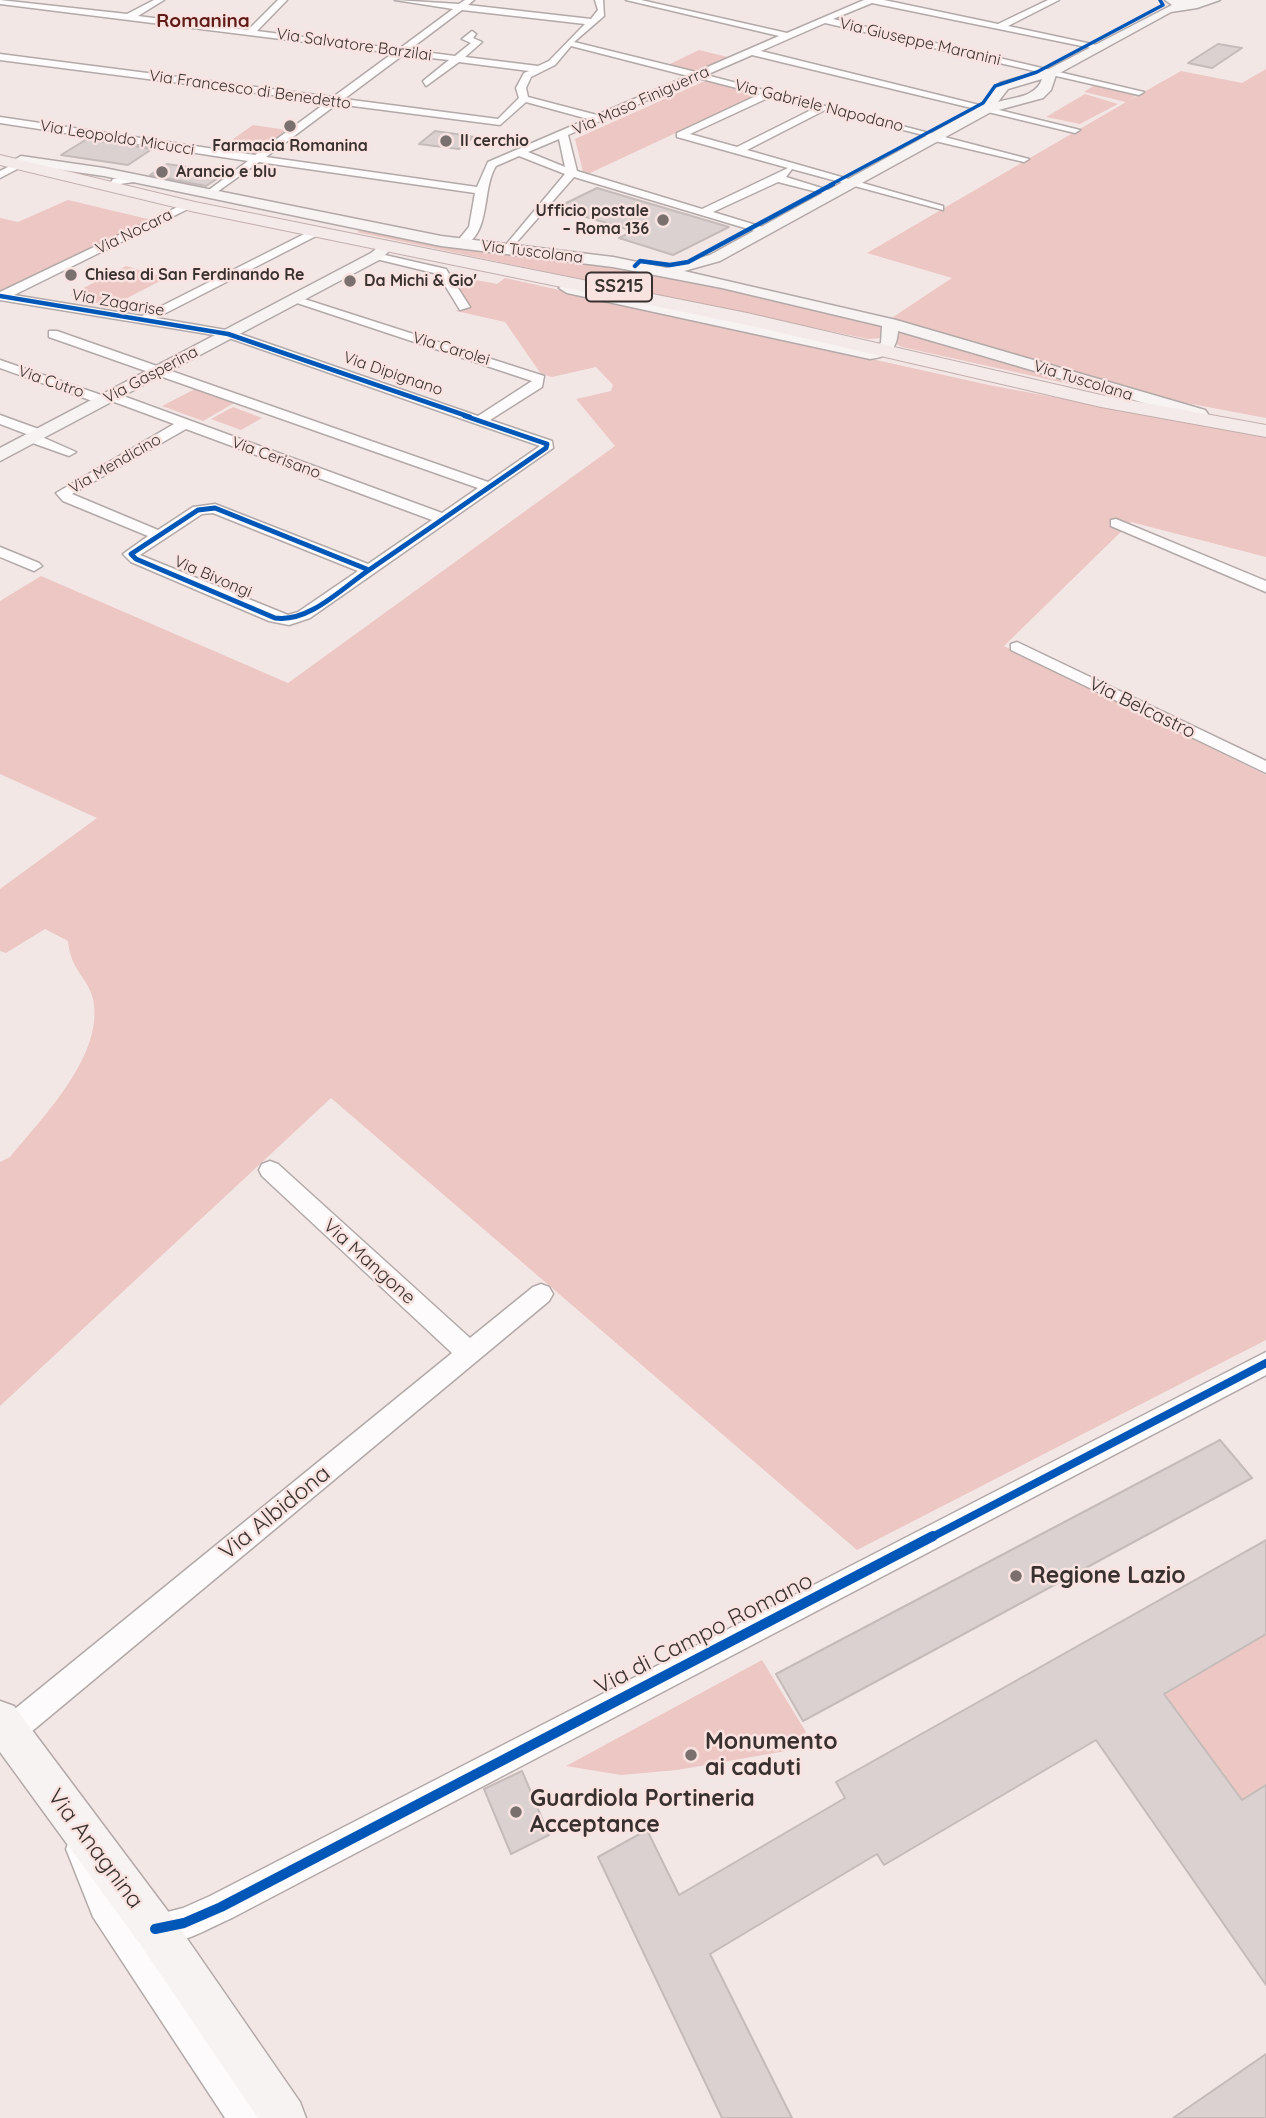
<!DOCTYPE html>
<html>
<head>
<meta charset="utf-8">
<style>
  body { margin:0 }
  canvas { display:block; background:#f3e7e6 }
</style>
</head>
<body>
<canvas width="1266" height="2118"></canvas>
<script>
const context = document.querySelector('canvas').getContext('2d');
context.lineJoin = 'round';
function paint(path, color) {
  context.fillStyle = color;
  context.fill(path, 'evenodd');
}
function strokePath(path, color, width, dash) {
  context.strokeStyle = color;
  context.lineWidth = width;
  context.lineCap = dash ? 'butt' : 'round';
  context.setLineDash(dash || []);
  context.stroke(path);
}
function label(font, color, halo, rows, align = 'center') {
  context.font = font + ' Quicksand,sans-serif';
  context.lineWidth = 5;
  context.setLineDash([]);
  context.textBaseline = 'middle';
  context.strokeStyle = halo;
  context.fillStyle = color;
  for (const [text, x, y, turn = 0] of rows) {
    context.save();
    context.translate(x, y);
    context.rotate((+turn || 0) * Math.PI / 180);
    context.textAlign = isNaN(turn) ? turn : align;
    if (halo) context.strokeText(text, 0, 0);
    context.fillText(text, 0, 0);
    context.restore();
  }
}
paint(new Path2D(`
  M699,50l33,8 -36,15 -30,-7z
  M1266,69v349l-101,-19 -275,-80 62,-41 -85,-25 259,-151 -42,-10 11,-7 42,10 -9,6 53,-30 61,12z
  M707,80l52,14 -171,80 -5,-2 -8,-33z
  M1085,94l33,10 -38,20 -34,-7z
  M253,125l34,5 -36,27 -35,-6z
  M68,200l84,20 -152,71v-73l18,4z
  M364,230l293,42 227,54 1,12 -17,1 -512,-107z
  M126,266l40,12 -56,29 -40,-12z
  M450,275l47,9 8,-6 484,107 277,52v120l-135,-35 -127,124 262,129v565l-409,210 -526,-452 -331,308v-244l10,-5c33,-40 95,-103 83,-158 -5,-22 -22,-27 -25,-58l-23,-12 -39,24 -6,-2v-62l97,-71 -97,-44v-173l41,-25 247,107 327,-237 -39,-47 35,-8 2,-6 -17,-18 -44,10 -11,-3 -36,-52 -49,-11 10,-8z
  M897,328l222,67 -217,-48 -6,-3z
  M197,388l39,14 -33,19 -41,-15z
  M233,407l29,11 -21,12 -30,-11z
  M1266,1634v151l-24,15 -78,-106z
  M762,1660l44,72 -20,19 -109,19 -56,5 -55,-9z`), '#ecc7c3');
const building = new Path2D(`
  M1218,44l24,4 -30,20 -24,-5z
  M435,131l21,3 18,3 -15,12 -40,-5z
  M87,139l65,10 -24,16 -67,-10z
  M167,164l59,9 -20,13 -56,-11z
  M597,188l132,39 -56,28 -54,-17 14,-7 -77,-23z
  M1220,1440l32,38 -449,243 -27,-47z
  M1266,1540v94l-102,60 78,106 24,-15v200l-170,-245 -212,125 -7,-11 -167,100 82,164h-70l-124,-261 49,-27 32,65 166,-97 -9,-16z
  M522,1771l27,64 -38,19 -27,-65z
  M1266,2054v64h-93z`);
paint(building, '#dad1d0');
strokePath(building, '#c5bcba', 2);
const street = new Path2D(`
  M0,0l127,14 27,-14h10l-26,16 110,14 30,-30h9l-30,31 142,18 54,-40 -58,-9 64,4 6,-4h9l-6,5 123,14 7,-9 -3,-10h8l1,16 -30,26 122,30 83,-36 -153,-36h15l146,33 77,-33h20l114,24 50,-24h11l-51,26 93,20v4l-229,-47 -39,16 311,73 -5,3 -314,-72 -64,28 319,79 -5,3 -323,-78 -46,20 323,84 -5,3 -89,-21 -4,-4 -106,-27 -78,40 196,56v4l-151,-41 -6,8 52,16 -5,3 -55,-14 -65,30 56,17 2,2 -6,3 -191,-57 -66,75 -4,-1v-4l61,-73 -46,-18 -23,10c-15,24 -4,69 -35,81l-6,-3 14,-17 6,-34 -216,-31 -49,35 -4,-1v-4l42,-31 -248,-38v-6l255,38 72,-53 -327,-42v-6l333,43 60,-44 -393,-49zM462,10l123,14 -36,37 -11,5 -73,-9 17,-15 -9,-4 3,-4 -4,-3 -10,8 9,4 -16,13 -46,-6zM571,46l117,30 -91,39 -69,-18 -2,-9 5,-11 24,-12zM403,55l46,5 -26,21 3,5 33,-24 70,9 -5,2 -8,15 3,10 -21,21 -154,-20zM698,78l62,16 -83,39v4l111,31 -86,41 -125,-38 -9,-36zM770,97l45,11 -78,39 -47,-13zM526,102l62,17 -100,43 -11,25 -211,-30 71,-53 163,21zM559,139l6,28 -37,-15z
  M16,163l9,2 -25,13v-7z
  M136,176l5,3 -1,2 -20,3 -7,6 -5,-3 5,-8z
  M188,202l5,3 -1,2 -178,88 128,21 170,-86h8v4l-164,84 76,13 246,85 54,-35 -244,-81 10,-3 246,79 -2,11 -52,33 62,21 1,7 -243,170 -21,7 -20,-4 -138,-59 -8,-8 25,-18 -85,-35 -7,-8 118,-69 -65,-24 -11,3 -98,-35v-8l104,36 11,-3 327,120 36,-25 -429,-151v-6h8l431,151 52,-36 -314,-109 -226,-37v-8zM186,429l246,91 -64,44 -153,-60 -22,3 -35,23 -86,-36zM213,513l145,58 -60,41 -10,3 -148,-60 62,-41z
  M376,253l70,16 24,38 -10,3 -22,-36 -66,-16v-4z
  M0,415l44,16 2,3 -4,3 34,15 -7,4 -42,-15 -2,-3 4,-3 -29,-11z
  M1116,519l150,62v11l-155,-66v-6z
  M0,547l39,16 3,3 -8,5 -34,-14z
  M1017,642l249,119v12l-255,-123v-6z
  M270,1161l8,3 192,174 63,-51 8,-3 8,3 4,7 -4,7 -530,441 -10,4 -9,-3v-22l452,-368 -190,-177 -3,-6 3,-6z
  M1266,1352v23l-1034,543c-24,10 -60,34 -86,23l116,177h-37l-132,-201 -27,-68 4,-11 11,-4 11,4 23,57 27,40 -3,-6 5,-11 39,-10 27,-12z`);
const secondary = new Path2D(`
  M1220,0l-23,8 -26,4 -115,63 -5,15 -8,8 -52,14 -271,149 -36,10 212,49 309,90 3,4 -3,4 -6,1 -301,-88c-1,18 -9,26 -28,28l-303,-66 -8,-5 8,-5 303,66 11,-6 1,-17 -160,-38 -109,-21 -172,-21 -337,-70 -83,-12 -7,-4 7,-4 83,12 337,68 172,21 54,11 43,-13 271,-149 19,-23 49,-14 123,-64 -7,-5zM1042,79c-6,18 -27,18 -44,23l10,-13z
  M386,241l8,5 -13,13 -381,202v-13l371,-195z
  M0,1701l14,5 156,208 130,188 6,16h-48l-118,-174 -140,-192z`);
const primary = new Path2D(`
  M0,155l195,47 552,111 354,82 165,30v12l-165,-30 -354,-82 -552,-113 -195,-47z`);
strokePath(street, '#b2a9a8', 3);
strokePath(secondary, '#b2a9a8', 3);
strokePath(primary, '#c3afad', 2);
paint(street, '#fdfbfb');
paint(secondary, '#f8f3f3');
paint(primary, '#f4eae9');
strokePath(new Path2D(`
  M830,185l153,-82 12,-17 42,-14 126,-67 -3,-5`), '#0057b8', 3.5);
strokePath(new Path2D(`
  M635,266l5,-5 30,4 18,-3 145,-78
  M0,296l228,38 242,83`), '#0057b8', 4.5);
strokePath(new Path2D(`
  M215,508l154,62c-27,18 -60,53 -94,48l-139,-59 -5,-5 67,-44z
  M369,570l177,-122 1,-4 -82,-28`), '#0057b8', 5);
strokePath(new Path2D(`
  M930,1538l336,-175`), '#0057b8', 8);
strokePath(new Path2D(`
  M155,1929l29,-6 37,-16 712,-371`), '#0057b8', 10);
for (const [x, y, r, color] of [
  [290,126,7,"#7a716f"],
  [446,141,7,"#7a716f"],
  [162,172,7,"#7a716f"],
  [663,220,7,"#7a716f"],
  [71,275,7,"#7a716f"],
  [350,281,7,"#7a716f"],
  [1016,1576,7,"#7a716f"],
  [691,1755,7,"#7a716f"],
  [516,1812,7,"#7a716f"]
]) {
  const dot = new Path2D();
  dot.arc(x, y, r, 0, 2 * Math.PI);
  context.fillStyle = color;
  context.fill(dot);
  strokePath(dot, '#f9e3e0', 2.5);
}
label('16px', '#39312f', '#f9e3e0', [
  ["Via Giuseppe Maranini",920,42,13],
  ["Via Salvatore Barzilai",354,45,8],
  ["Via Francesco di Benedetto",250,90,8],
  ["Via Maso Finiguerra",641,101,-24],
  ["Via Gabriele Napodano",819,106,14],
  ["Via Leopoldo Micucci",117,138,9],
  ["Via Nocara",134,232,-26],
  ["Via Tuscolana",532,252,7],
  ["Via Zagarise",118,303,10],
  ["Via Carolei",451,349,17],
  ["Via Dipignano",393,374,19],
  ["Via Gasperina",151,375,-28],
  ["Via Tuscolana",1083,381,17],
  ["Via Cutro",51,382,19],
  ["Via Cerisano",276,458,20],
  ["Via Mendicino",115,464,-30],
  ["Via Bivongi",213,577,23]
]);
label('bold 16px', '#39312f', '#f9e3e0', [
  ["Il cerchio",460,141],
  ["Farmacia Romanina",290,146,"center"],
  ["Arancio e blu",176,172],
  ["Ufficio postale",649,211,"right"],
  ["– Roma 136",649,229,"right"],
  ["Chiesa di San Ferdinando Re",85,275],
  ["Da Michi & Gio'",364,281]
], 'left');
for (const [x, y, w] of [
  [619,287,66]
]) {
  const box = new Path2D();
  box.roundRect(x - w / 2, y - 14.5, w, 29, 5);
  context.fillStyle = '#f9e3e0';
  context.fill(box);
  strokePath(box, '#39312f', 2);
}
label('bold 18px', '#39312f', null, [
  ["SS215",619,287]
]);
label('bold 19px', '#5f1b17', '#f9e3e0', [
  ["Romanina",203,21]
]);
label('19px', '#39312f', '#f9e3e0', [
  ["Via Belcastro",1142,708,26],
  ["Via Mangone",369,1262,42]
]);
label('23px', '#39312f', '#f9e3e0', [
  ["Via Albidona",275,1513,-39],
  ["Via di Campo Romano",704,1634,-27],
  ["Via Anagnina",95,1849,53]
]);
label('bold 23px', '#39312f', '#f9e3e0', [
  ["Regione Lazio",1030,1576],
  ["Monumento",705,1742],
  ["ai caduti",705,1768],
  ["Guardiola Portineria",530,1799],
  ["Acceptance",530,1825]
], 'left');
</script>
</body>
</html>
